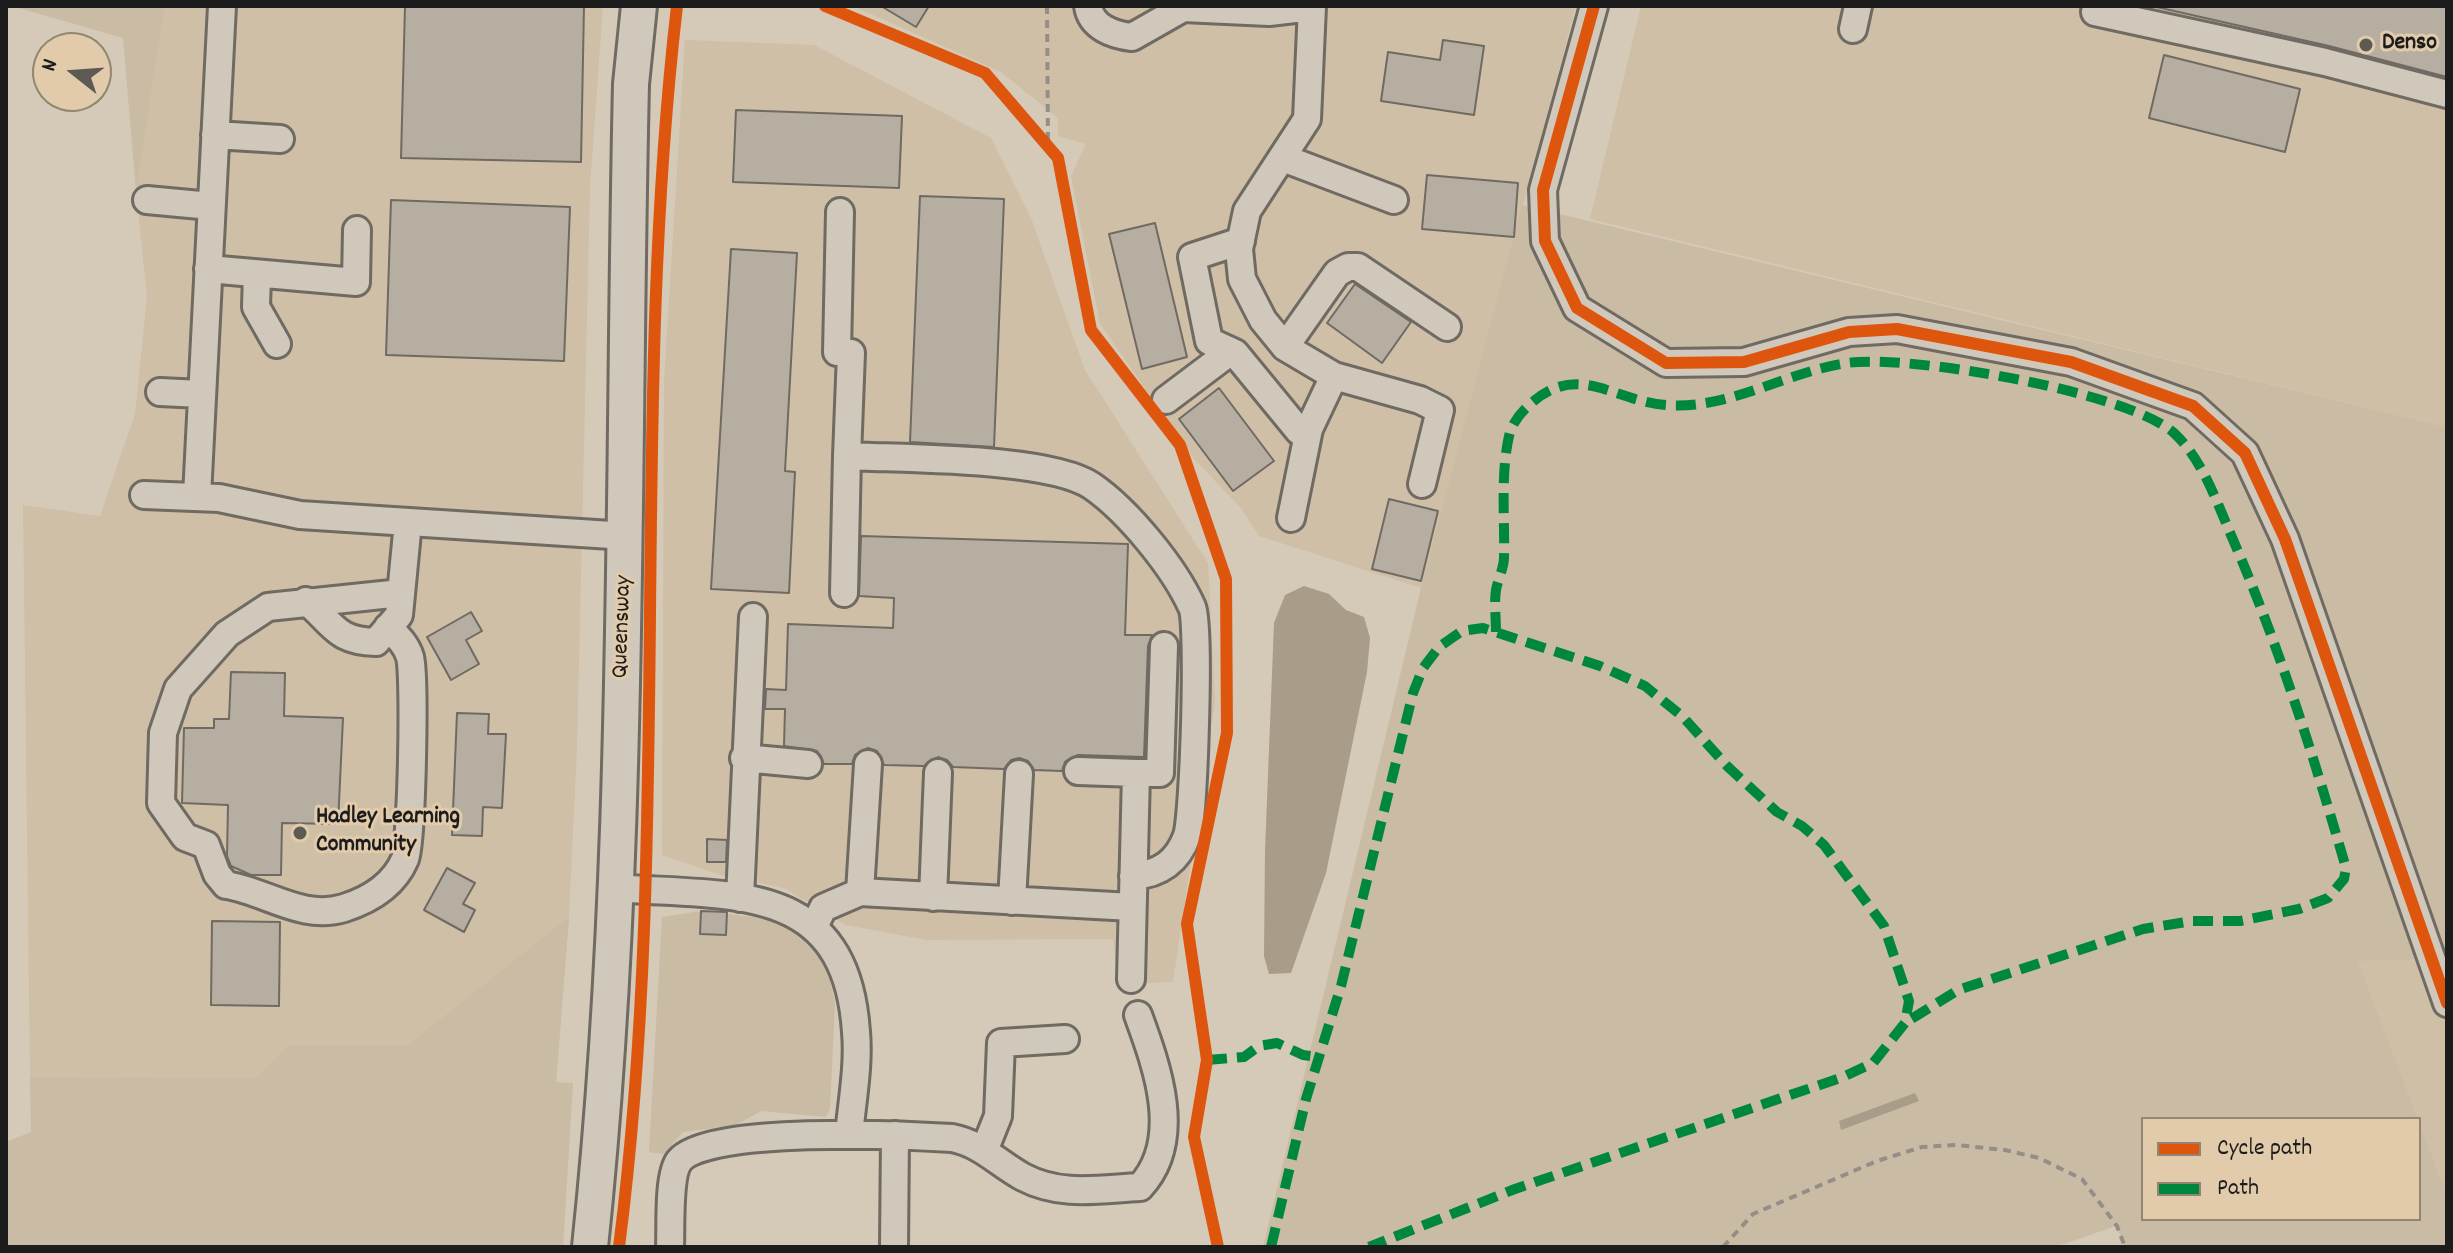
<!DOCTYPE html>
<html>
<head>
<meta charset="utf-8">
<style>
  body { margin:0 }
  #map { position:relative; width:2453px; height:1253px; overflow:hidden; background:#d5c9b8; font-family:Dekko,sans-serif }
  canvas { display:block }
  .frame { position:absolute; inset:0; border:8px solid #1c1c1c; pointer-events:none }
  .legend { position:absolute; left:2141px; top:1117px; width:280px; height:104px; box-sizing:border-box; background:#e2cbab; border:2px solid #938572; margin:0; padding:10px 14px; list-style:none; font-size:24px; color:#1c1c1c }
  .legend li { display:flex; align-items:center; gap:16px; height:40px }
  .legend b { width:40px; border:2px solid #938572 }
  .north { position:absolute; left:32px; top:32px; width:80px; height:80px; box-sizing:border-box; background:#e2cbab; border:2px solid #938572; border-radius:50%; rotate:287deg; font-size:22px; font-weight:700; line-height:32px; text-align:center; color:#1c1c1c }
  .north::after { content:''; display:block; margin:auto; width:28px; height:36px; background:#5d5953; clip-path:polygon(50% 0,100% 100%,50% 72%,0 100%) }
</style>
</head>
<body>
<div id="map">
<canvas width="2453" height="1253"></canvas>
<div class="frame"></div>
<ul class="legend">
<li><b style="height:10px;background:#de560d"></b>Cycle path</li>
<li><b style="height:10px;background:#00873e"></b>Path</li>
</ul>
<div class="north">N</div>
</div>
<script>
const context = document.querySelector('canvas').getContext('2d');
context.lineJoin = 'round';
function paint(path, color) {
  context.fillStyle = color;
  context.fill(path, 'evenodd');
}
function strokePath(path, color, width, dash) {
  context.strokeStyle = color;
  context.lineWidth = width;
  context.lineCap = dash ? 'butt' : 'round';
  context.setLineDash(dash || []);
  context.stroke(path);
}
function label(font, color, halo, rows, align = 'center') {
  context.font = font + ' Dekko,sans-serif';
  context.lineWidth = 6;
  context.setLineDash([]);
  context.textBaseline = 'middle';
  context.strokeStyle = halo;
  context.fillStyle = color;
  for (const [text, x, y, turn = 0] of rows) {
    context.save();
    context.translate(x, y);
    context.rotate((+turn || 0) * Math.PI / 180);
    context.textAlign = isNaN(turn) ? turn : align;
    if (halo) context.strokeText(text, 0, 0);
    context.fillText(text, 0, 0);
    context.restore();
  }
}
paint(new Path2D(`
  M165,6h438l-13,181 -13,561 -8,169 -13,165 -526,-5 -7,-572 77,11 35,-102 12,-117 -11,-106z
  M853,6h723l-155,582 -162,-52 -18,-28 -46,-48 -95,-136 -29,-148 15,-32 -28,-8v-18l-57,-46z
  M1641,6h806v421l-857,-208z
  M685,40l129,5 177,93 40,80 54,152 123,193 7,138 -42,281 -54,2 -6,-45 -187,1 -80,-15 -62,-37 -63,-13 -59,-20 2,-475z
  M2447,959v237l-89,-235z`), '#cfbfa7');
paint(new Path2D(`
  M12,6h153l-29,185 -13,-153z
  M1522,205l925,222v532l-89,2 60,158h-275v100h276v-97l28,74v51h-322l-9,-21 -61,21h-792l158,-659z
  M701,911l87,10 35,30 12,52 -5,105 -4,9 -65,-6 -25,14 -53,7 -19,22 -15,-2 13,-235z
  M569,917l-13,165 17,1 -10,164h-557v-105l25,-10 -1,-55 227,1 32,-33h119z`), '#cabba4');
paint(new Path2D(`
  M1304,586l25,8 17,16 18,7 6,21 -3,34 -41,201 -35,100 -22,1 -5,-18 1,-105 9,-228 11,-28z
  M1915,1093l4,8 -78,29 -2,-9z`), '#a99c88');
const building = new Path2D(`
  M405,6h179l-3,156 -180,-4z
  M881,6h48l-13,21z
  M2152,6h295v71l-118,-31z
  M1443,40l41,6 -10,69 -93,-14 7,-49 52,8z
  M2164,55l136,34 -15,63 -136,-34z
  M736,110l166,6 -3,72 -166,-6z
  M1427,175l91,8 -4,54 -92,-8z
  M920,196l84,3 -10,248 -84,-5z
  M391,200l179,7 -6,154 -178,-6z
  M1155,223l32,134 -45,12 -33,-135z
  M731,249l66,4 -12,218 10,1 -6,121 -78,-4z
  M1355,284l56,38 -29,41 -55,-40z
  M1219,388l55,73 -41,30 -54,-72z
  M1389,499l49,12 -17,70 -49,-12z
  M861,536l267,8 -3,91h27l-4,11 -4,111 -66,-2 -13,7 -3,9 -28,-1 -6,-9 -9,-3 -8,2 -7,9 -51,-2 -6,-7 -9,-3 -14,9 -40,-1 -7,-14 -9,-3 -13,7 -3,9h-28l-7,-13 -33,-5 1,-37h-20l1,-20 20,1 2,-66 105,4 1,-30 -35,-2z
  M471,612l11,19 -16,9 13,24 -28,16 -24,-43z
  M231,672l54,1 -1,43 59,2 -5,106 -56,-1 -1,52h-30l-20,-9 -4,-10 1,-51 -46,-2 2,-75h30v-9h15z
  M457,713l32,1 -1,20h18l-4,74 -19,-1 -1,29 -30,-1z
  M707,839l20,1 -1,22h-19z
  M447,868l28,15 -12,21 12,6 -11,22 -40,-22z
  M701,911l26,1 -1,23 -26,-1z
  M212,921l68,1 -1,84 -68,-1z`);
paint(building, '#b7aea2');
strokePath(building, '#6f6a62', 2);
const minor = new Path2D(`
  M1088,6c3,21 25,29 44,31l51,-29 86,4 43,-5
  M1312,6l-5,113 -60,92 -8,38 3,30 21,41 22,27 49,29 86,24 20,10 -18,74
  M1594,6l-51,184 2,51 32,67 89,55 78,-1 105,-30 48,-3 174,33 122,44 52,47 40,86 162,464
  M2095,12l230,50 122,32
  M1853,29l5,-23
  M215,135l65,4
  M1283,158l111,42
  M147,200l64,6
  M840,212l-3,140 14,1 -4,103c56,3 202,1 245,30 36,25 82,81 100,121 8,17 2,207 -5,229 -10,27 -28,38 -54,40
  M1241,241l-49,16 17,84 26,12 64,78 10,-2 25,-53
  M208,269l148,13 1,-52
  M257,274l-1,33 21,37
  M1285,347l52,-74 11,-6h10l89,60
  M160,392l41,2
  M1166,400l65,-49
  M144,495l75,3 81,17 327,21
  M197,496l25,-490
  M1291,518l18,-89
  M844,593l3,-137
  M306,601c28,23 29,40 70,41l23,-27 9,-93
  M388,627c9,9 18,17 22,30 5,20 2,184 -5,202 -11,26 -36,41 -61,49 -42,13 -78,-17 -118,-23l-9,-11 -11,-29 -21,-8 -24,-34 2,-70 15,-44 49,-55 41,-27 133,-14
  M744,758l64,6
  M1078,771l58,2 -5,206
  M1136,773h24l4,-127
  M615,888c117,9 231,-8 241,144 3,33 -4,70 -7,103
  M860,892l8,-128
  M933,897l5,-124
  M740,898l13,-281
  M1012,901l7,-127
  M815,925l8,-17 37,-16 272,15
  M984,1151l14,-35 3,-73 64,-4
  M670,1247c1,-20 -2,-71 9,-86 27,-35 226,-26 273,-23 28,5 47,26 71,39 38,20 76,12 117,10 44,-47 17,-120 -2,-172
  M894,1247l1,-112`);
const major = new Path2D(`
  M590,1247c41,-386 32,-775 41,-1163l8,-78`);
strokePath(minor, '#6f6a62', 32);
strokePath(major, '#6f6a62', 40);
strokePath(new Path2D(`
  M1047,6l1,140
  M1723,1247l30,-33 124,-53 45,-14 34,-2 49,5 34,8 43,21 35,47 8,21`), '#948e86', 4, [8, 6]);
strokePath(minor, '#d1c8bc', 26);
strokePath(major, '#d1c8bc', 34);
strokePath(new Path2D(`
  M1496,632c0,-14 -2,-29 0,-42 2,-11 8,-22 8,-33 1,-40 -4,-86 6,-125 2,-7 9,-17 15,-23 51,-51 86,-8 141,-4 64,5 119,-33 181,-42 62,-9 282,29 327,70 28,26 42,67 57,102 47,108 82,219 115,333l-2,11 -16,19 -29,11 -59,12h-48l-49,8 -185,61 -53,33
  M1207,1060l37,-3 15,-11 18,-3 26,12 15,2
  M1271,1247l35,-148 35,-113 72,-293 10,-25 16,-21 23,-16 21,-3 117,38 45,20 38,31 44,49 50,46 25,14 22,19 60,81 25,75 -4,22 -32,40 -30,14 -328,112 -146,58`), '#00873e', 10, [20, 10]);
strokePath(new Path2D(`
  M825,6l160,67 73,85 33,172 89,115 46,134 1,154 -40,191 20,136 -13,77 24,110
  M1594,6l-51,184 2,51 32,67 89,55 78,-1 105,-30 48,-3 174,33 122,44 52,47 40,86 162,464
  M619,1247c53,-412 10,-829 58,-1241`), '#de560d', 12);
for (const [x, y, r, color] of [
  [2366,45,8,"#5d5953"],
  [300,833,8,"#5d5953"]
]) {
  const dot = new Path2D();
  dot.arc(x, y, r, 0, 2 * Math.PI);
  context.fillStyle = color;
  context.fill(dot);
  strokePath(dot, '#e2cbab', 3);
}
label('bold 24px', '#1c1c1c', '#e2cbab', [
  ["Denso",2382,45],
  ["Hadley Learning",316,819],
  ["Community",316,847]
], 'left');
label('24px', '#1c1c1c', '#e2cbab', [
  ["Queensway",624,627,-88]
]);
</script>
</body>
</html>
